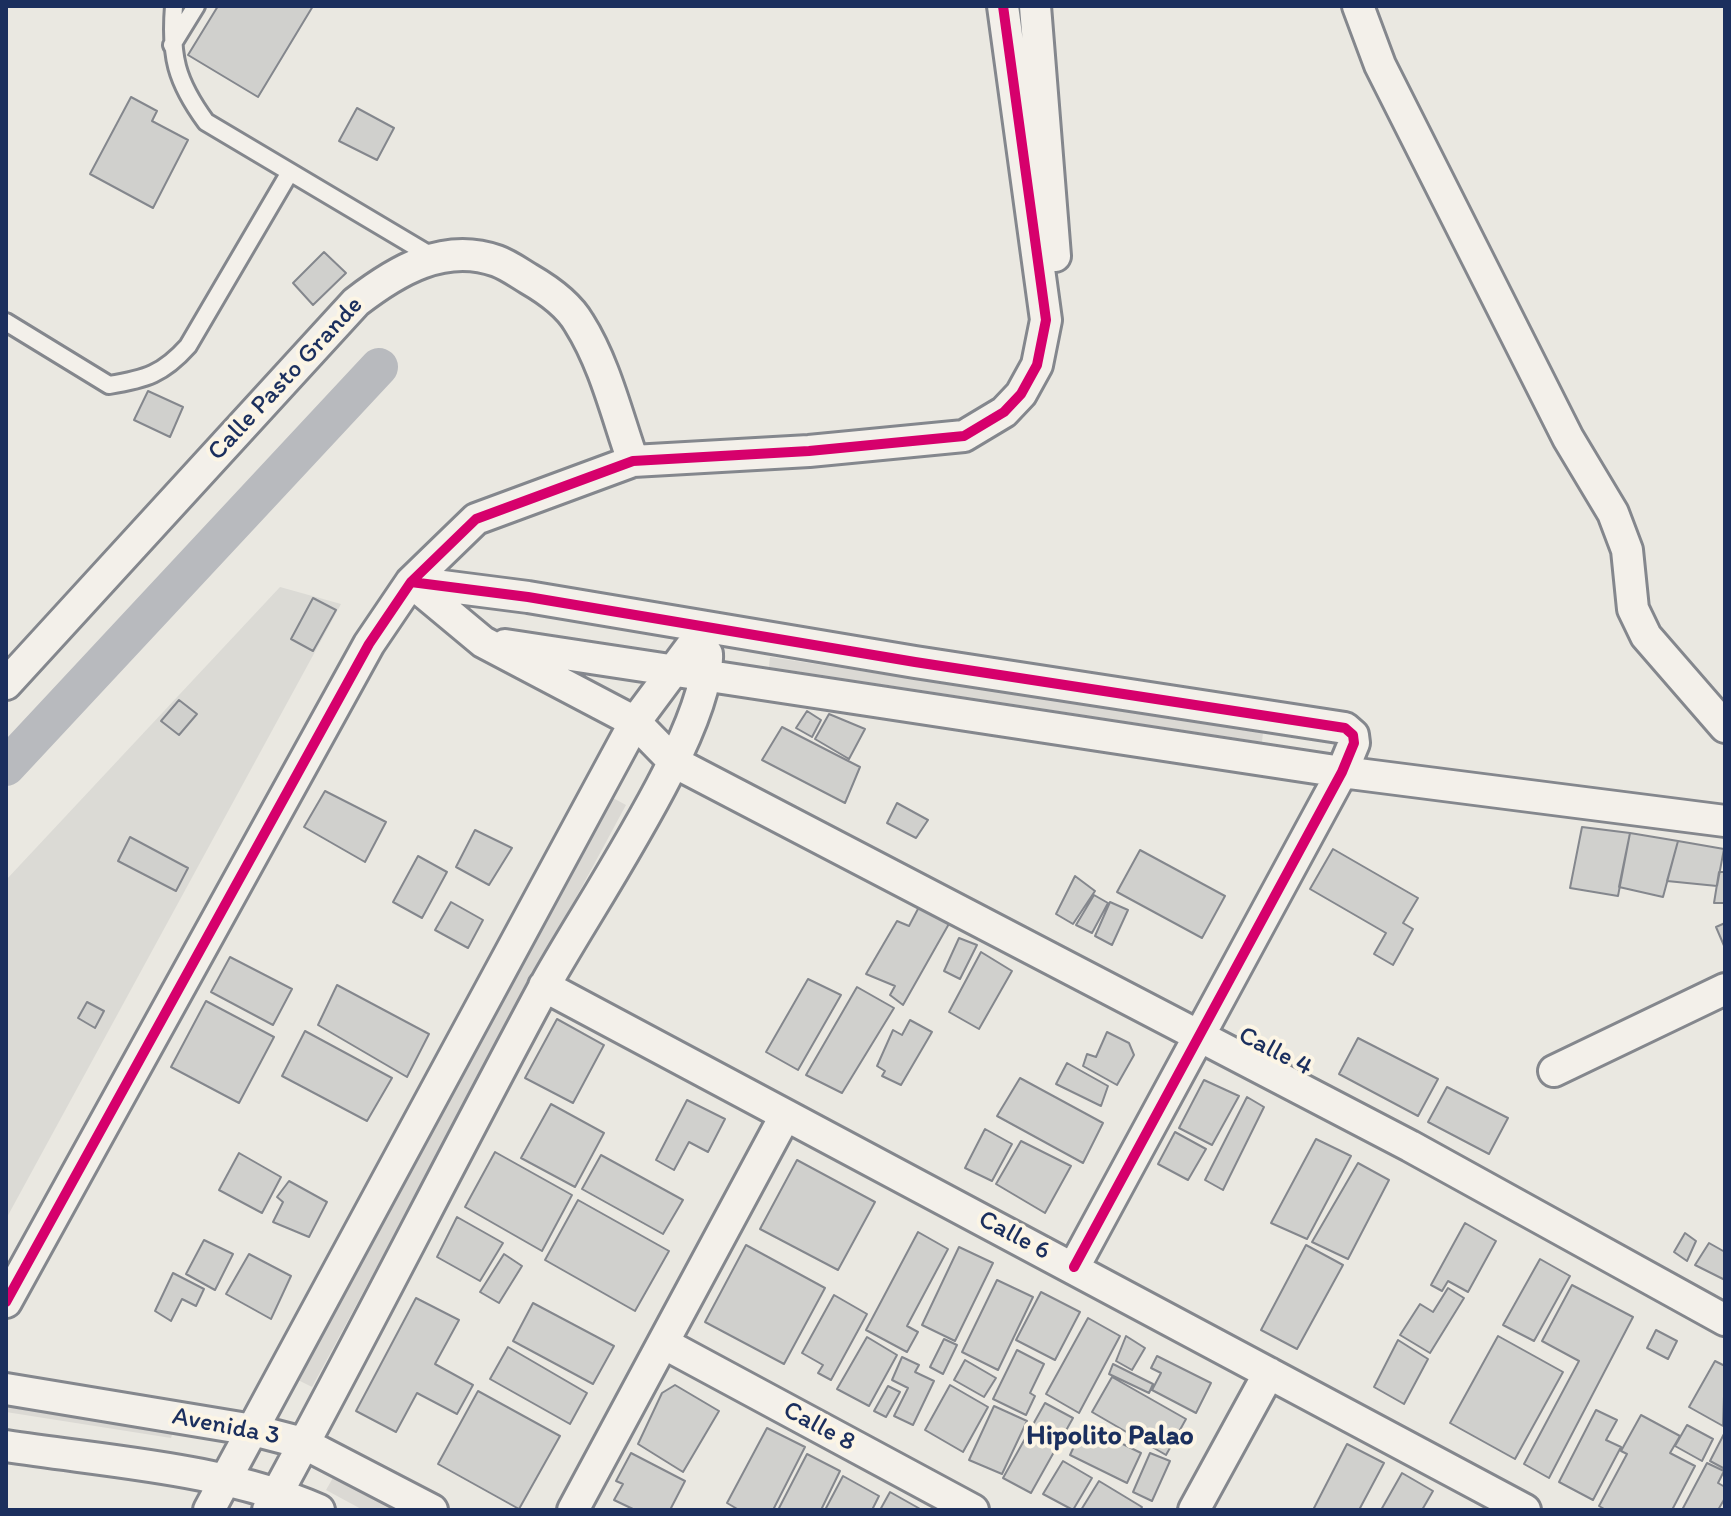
<!DOCTYPE html>
<html>
<head>
<meta charset="utf-8">
<style>
  body { margin:0 }
  #map { position:relative; width:1731px; height:1516px; overflow:hidden; background:#eae8e1; font-family:Itim,sans-serif }
  canvas { display:block }
  .frame { position:absolute; inset:0; border:8px solid #1b2f5e; pointer-events:none }
</style>
</head>
<body>
<div id="map">
<canvas width="1731" height="1516"></canvas>
<div class="frame"></div>
</div>
<script>
const context = document.querySelector('canvas').getContext('2d');
context.lineJoin = 'round';
function paint(path, color) { context.fillStyle = color; context.fill(path, 'evenodd'); }
function trace(path, color, width, dash) { context.strokeStyle = color; context.lineWidth = width; context.lineCap = dash ? 'butt' : 'round'; context.setLineDash(dash || []); context.stroke(path); }
function write(font, color, halo, rows, align = 'center') {
  context.font = font + ' Itim,sans-serif'; context.lineWidth = 8; context.setLineDash([]); context.textBaseline = 'middle'; context.strokeStyle = halo; context.fillStyle = color; for (const [text, x, y, turn = 0] of rows) {
    context.save(); context.translate(x, y); context.rotate((+turn || 0) * Math.PI / 180); context.textAlign = isNaN(turn) ? turn : align; if (halo) context.strokeText(text, 0, 0); context.fillText(text, 0, 0); context.restore();
  }
}
const built = new Path2D(`
  M 280,587 L 341,604 L 6,1219 L 6,880 Z`);
const green = new Path2D(`
  M 770,657 L 1263,733 L 1262,742 L 769,667 Z
  M 613,798 L 626,805 L 312,1387 L 298,1380 Z
  M 6,1399 L 175,1425 L 171,1438 L 6,1412 Z
  M 334,1476 L 396,1510 L 363,1510 L 326,1490 Z`);
const canal = new Path2D(`
  M 6,767 L 379,367`);
const building = new Path2D(`
  M 218,6 L 313,6 L 258,97 L 188,55 Z
  M 131,97 L 157,111 L 152,121 L 188,140 L 153,208 L 90,174 Z
  M 357,108 L 394,128 L 377,160 L 339,141 Z
  M 324,252 L 346,273 L 313,305 L 293,283 Z
  M 148,391 L 183,407 L 170,437 L 134,420 Z
  M 313,598 L 336,610 L 313,651 L 291,639 Z
  M 179,700 L 197,714 L 179,735 L 161,721 Z
  M 807,711 L 821,720 L 812,737 L 796,728 Z
  M 829,714 L 865,729 L 849,759 L 815,739 Z
  M 782,727 L 860,767 L 845,803 L 762,760 Z
  M 325,791 L 386,822 L 365,862 L 304,827 Z
  M 897,803 L 928,820 L 916,838 L 887,823 Z
  M 1582,827 L 1630,833 L 1618,896 L 1570,888 Z
  M 475,830 L 512,848 L 489,885 L 456,867 Z
  M 1630,833 L 1678,841 L 1663,897 L 1619,887 Z
  M 130,837 L 188,868 L 176,891 L 118,861 Z
  M 1678,841 L 1724,849 L 1717,886 L 1667,881 Z
  M 1333,849 L 1418,898 L 1403,923 L 1413,929 L 1393,965 L 1374,954 L 1386,933 L 1310,889 Z
  M 1140,850 L 1225,896 L 1202,938 L 1117,892 Z
  M 418,856 L 447,872 L 422,918 L 393,902 Z
  M 1719,872 L 1725,872 L 1725,903 L 1714,903 Z
  M 1075,876 L 1095,891 L 1073,924 L 1056,914 Z
  M 1094,895 L 1108,903 L 1092,933 L 1076,925 Z
  M 451,902 L 483,920 L 468,948 L 435,930 Z
  M 1110,902 L 1128,910 L 1112,945 L 1095,936 Z
  M 919,907 L 950,922 L 903,1005 L 890,995 L 895,986 L 866,974 L 897,921 L 909,926 Z
  M 1725,923 L 1725,948 L 1716,927 Z
  M 959,938 L 977,945 L 960,979 L 944,971 Z
  M 981,952 L 1012,971 L 979,1029 L 949,1012 Z
  M 230,957 L 292,989 L 273,1025 L 211,992 Z
  M 808,979 L 841,995 L 798,1070 L 766,1052 Z
  M 337,985 L 429,1034 L 407,1077 L 318,1025 Z
  M 857,987 L 894,1008 L 842,1093 L 806,1075 Z
  M 206,1001 L 274,1037 L 239,1103 L 171,1067 Z
  M 87,1002 L 104,1011 L 95,1028 L 78,1018 Z
  M 557,1019 L 604,1045 L 573,1103 L 525,1078 Z
  M 910,1020 L 932,1032 L 901,1085 L 882,1076 L 885,1071 L 877,1066 L 893,1030 L 902,1035 Z
  M 305,1031 L 392,1078 L 367,1121 L 282,1076 Z
  M 1107,1032 L 1129,1043 L 1134,1055 L 1117,1085 L 1083,1066 L 1087,1054 L 1096,1057 Z
  M 1358,1038 L 1438,1079 L 1418,1116 L 1339,1074 Z
  M 1067,1063 L 1108,1086 L 1101,1106 L 1056,1084 Z
  M 1020,1078 L 1103,1123 L 1083,1163 L 997,1116 Z
  M 1204,1080 L 1239,1096 L 1212,1145 L 1179,1128 Z
  M 1447,1087 L 1508,1118 L 1489,1154 L 1428,1122 Z
  M 1247,1097 L 1264,1107 L 1223,1190 L 1205,1180 Z
  M 687,1100 L 725,1119 L 708,1152 L 689,1142 L 674,1170 L 656,1160 Z
  M 551,1104 L 604,1133 L 575,1187 L 521,1158 Z
  M 985,1129 L 1012,1144 L 992,1181 L 965,1168 Z
  M 1175,1132 L 1206,1149 L 1188,1180 L 1158,1164 Z
  M 1316,1139 L 1351,1156 L 1307,1239 L 1271,1223 Z
  M 1021,1141 L 1071,1166 L 1045,1213 L 996,1184 Z
  M 495,1152 L 572,1195 L 542,1251 L 465,1207 Z
  M 239,1153 L 281,1177 L 262,1213 L 219,1190 Z
  M 601,1155 L 683,1200 L 663,1234 L 582,1189 Z
  M 797,1160 L 875,1202 L 838,1270 L 760,1229 Z
  M 1358,1163 L 1389,1180 L 1348,1259 L 1312,1242 Z
  M 289,1181 L 327,1202 L 309,1237 L 273,1222 L 283,1202 L 277,1197 Z
  M 578,1200 L 669,1251 L 635,1311 L 545,1260 Z
  M 457,1217 L 503,1243 L 480,1281 L 437,1257 Z
  M 1465,1223 L 1496,1241 L 1468,1292 L 1448,1281 L 1442,1291 L 1431,1285 Z
  M 918,1232 L 948,1249 L 907,1326 L 918,1332 L 907,1352 L 866,1330 Z
  M 1685,1233 L 1696,1241 L 1687,1261 L 1674,1252 Z
  M 204,1240 L 233,1254 L 215,1290 L 186,1274 Z
  M 1709,1243 L 1725,1252 L 1725,1280 L 1695,1265 Z
  M 746,1245 L 825,1288 L 784,1364 L 705,1322 Z
  M 1306,1245 L 1343,1265 L 1297,1349 L 1261,1330 Z
  M 959,1247 L 993,1263 L 955,1341 L 922,1325 Z
  M 249,1254 L 291,1276 L 271,1319 L 226,1294 Z
  M 504,1254 L 522,1266 L 499,1303 L 480,1292 Z
  M 1540,1259 L 1570,1276 L 1534,1341 L 1503,1325 Z
  M 173,1273 L 204,1289 L 196,1306 L 182,1299 L 171,1321 L 155,1311 Z
  M 997,1280 L 1033,1297 L 998,1370 L 962,1352 Z
  M 1572,1285 L 1633,1317 L 1549,1478 L 1524,1464 L 1579,1361 L 1542,1341 Z
  M 1448,1288 L 1464,1298 L 1430,1353 L 1400,1335 L 1420,1304 L 1433,1312 Z
  M 1041,1292 L 1080,1312 L 1055,1360 L 1016,1340 Z
  M 834,1295 L 867,1314 L 831,1380 L 818,1373 L 823,1365 L 802,1353 Z
  M 416,1298 L 459,1320 L 435,1364 L 473,1385 L 457,1414 L 417,1393 L 396,1432 L 356,1411 Z
  M 533,1303 L 614,1346 L 593,1384 L 513,1341 Z
  M 1088,1318 L 1120,1336 L 1079,1413 L 1046,1394 Z
  M 1656,1330 L 1677,1341 L 1668,1359 L 1647,1348 Z
  M 1126,1336 L 1145,1348 L 1132,1370 L 1116,1361 Z
  M 1498,1336 L 1563,1372 L 1515,1459 L 1450,1423 Z
  M 867,1337 L 897,1355 L 869,1406 L 837,1389 Z
  M 944,1339 L 957,1345 L 943,1374 L 930,1367 Z
  M 1398,1340 L 1428,1359 L 1404,1404 L 1374,1387 Z
  M 508,1347 L 587,1393 L 570,1424 L 490,1379 Z
  M 1017,1350 L 1044,1364 L 1030,1393 L 1035,1396 L 1026,1415 L 993,1399 Z
  M 1157,1356 L 1211,1383 L 1196,1413 L 1152,1390 L 1161,1373 L 1151,1368 Z
  M 902,1357 L 919,1365 L 915,1372 L 934,1381 L 913,1425 L 894,1416 L 908,1388 L 892,1380 Z
  M 965,1360 L 996,1378 L 984,1397 L 954,1380 Z
  M 1715,1361 L 1725,1366 L 1723,1426 L 1689,1407 Z
  M 1113,1364 L 1153,1384 L 1149,1393 L 1109,1374 Z
  M 1112,1377 L 1186,1419 L 1166,1455 L 1092,1412 Z
  M 675,1385 L 719,1411 L 683,1472 L 638,1444 L 662,1393 Z
  M 950,1385 L 988,1407 L 963,1452 L 925,1430 Z
  M 888,1386 L 900,1392 L 886,1417 L 874,1411 Z
  M 478,1391 L 560,1436 L 519,1509 L 438,1464 Z
  M 1045,1403 L 1073,1418 L 1031,1493 L 1003,1478 Z
  M 994,1406 L 1027,1421 L 1002,1474 L 969,1460 Z
  M 1596,1410 L 1617,1420 L 1606,1440 L 1621,1447 L 1593,1500 L 1559,1482 Z
  M 1641,1415 L 1680,1436 L 1670,1453 L 1695,1466 L 1672,1510 L 1606,1510 L 1599,1506 L 1627,1454 L 1621,1451 Z
  M 1084,1425 L 1141,1453 L 1127,1483 L 1070,1455 Z
  M 1687,1425 L 1713,1439 L 1702,1461 L 1675,1446 Z
  M 767,1428 L 805,1447 L 773,1510 L 739,1510 L 727,1503 Z
  M 1725,1432 L 1725,1469 L 1710,1461 Z
  M 1347,1444 L 1384,1463 L 1359,1510 L 1313,1510 Z
  M 631,1453 L 685,1481 L 670,1510 L 635,1510 L 614,1500 L 623,1484 L 616,1481 Z
  M 1150,1453 L 1170,1461 L 1152,1501 L 1133,1492 Z
  M 807,1454 L 840,1471 L 821,1510 L 778,1510 Z
  M 1063,1461 L 1092,1478 L 1073,1510 L 1043,1494 Z
  M 1707,1463 L 1724,1471 L 1718,1483 L 1725,1487 L 1725,1498 L 1718,1510 L 1682,1510 Z
  M 1402,1473 L 1433,1491 L 1422,1510 L 1381,1510 Z
  M 843,1476 L 879,1496 L 872,1510 L 825,1510 Z
  M 1099,1481 L 1142,1507 L 1140,1510 L 1081,1510 Z
  M 890,1492 L 922,1510 L 880,1510 Z`);
const service = new Path2D(`
  M 174,6 C 170,56 176,81 206,122 L 433,257
  M 172,45 L 196,6
  M 6,322 L 109,385 C 146,379 163,374 188,346 L 290,172`);
const minor = new Path2D(`
  M 1035,6 L 1055,256
  M 1358,6 L 1380,65 L 1568,438 L 1613,513 L 1627,550 L 1633,609 L 1646,636 L 1725,727
  M 411,582 L 528,597 L 915,662 L 1345,728 L 1353,735 L 1354,743 L 1342,772 L 1074,1267
  M 411,582 L 483,642 L 635,722 L 674,762 L 1410,1146 L 1725,1320
  M 505,645 L 1342,772 L 1725,821
  M 6,684 L 356,302 C 396,271 444,242 497,261 C 508,265 519,273 529,279 C 548,290 568,304 579,323 C 605,364 617,416 633,461
  M 544,986 L 1525,1510
  M 1554,1071 L 1725,989
  M 6,1302 L 369,644 L 411,582 L 476,519 L 633,461 L 809,451 L 964,436 L 1004,412 L 1021,394 L 1037,365 L 1046,320 L 1003,6
  M 665,1344 L 973,1510
  M 6,1389 L 253,1430 L 303,1443 L 432,1510
  M 6,1446 C 110,1462 222,1468 319,1510
  M 209,1510 L 635,722 L 705,628
  M 268,1510 C 362,1338 450,1162 543,989 C 583,914 711,731 707,654
  M 573,1510 L 785,1116
  M 1194,1510 L 1269,1373`);
const cycleway = new Path2D(`
  M 411,582 L 528,597 L 915,662 L 1345,728 L 1353,735 L 1354,743 L 1342,772 L 1074,1267
  M 6,1302 L 369,644 L 411,582 L 476,519 L 633,461 L 809,451 L 964,436 L 1004,412 L 1021,394 L 1037,365 L 1046,320 L 1003,6`);
const streetNames = [
  ["Calle Pasto Grande",286,379,-47],
  ["Calle 4",1275,1052,27],
  ["Calle 6",1014,1236,28],
  ["Avenida 3",226,1427,11],
  ["Calle 8",819,1427,28]
];
const neighbourhoodNames = [
  ["Hipolito Palao",1110,1437]
];
paint(built, '#dbdad5');
paint(green, '#dbd9d4');
trace(canal, '#b8babe', 38);
paint(building, '#d0d0cd');
trace(building, '#84878d', 2);
trace(service, '#84878d', 22);
trace(minor, '#84878d', 36);
trace(service, '#f3f0ea', 16);
trace(minor, '#f3f0ea', 30);
trace(cycleway, '#d6006c', 10);
write('26px', '#1b2f5e', '#fcf5e5', streetNames);
write('bold 28px', '#1b2f5e', '#fcf5e5', neighbourhoodNames);
</script>
</body>
</html>
